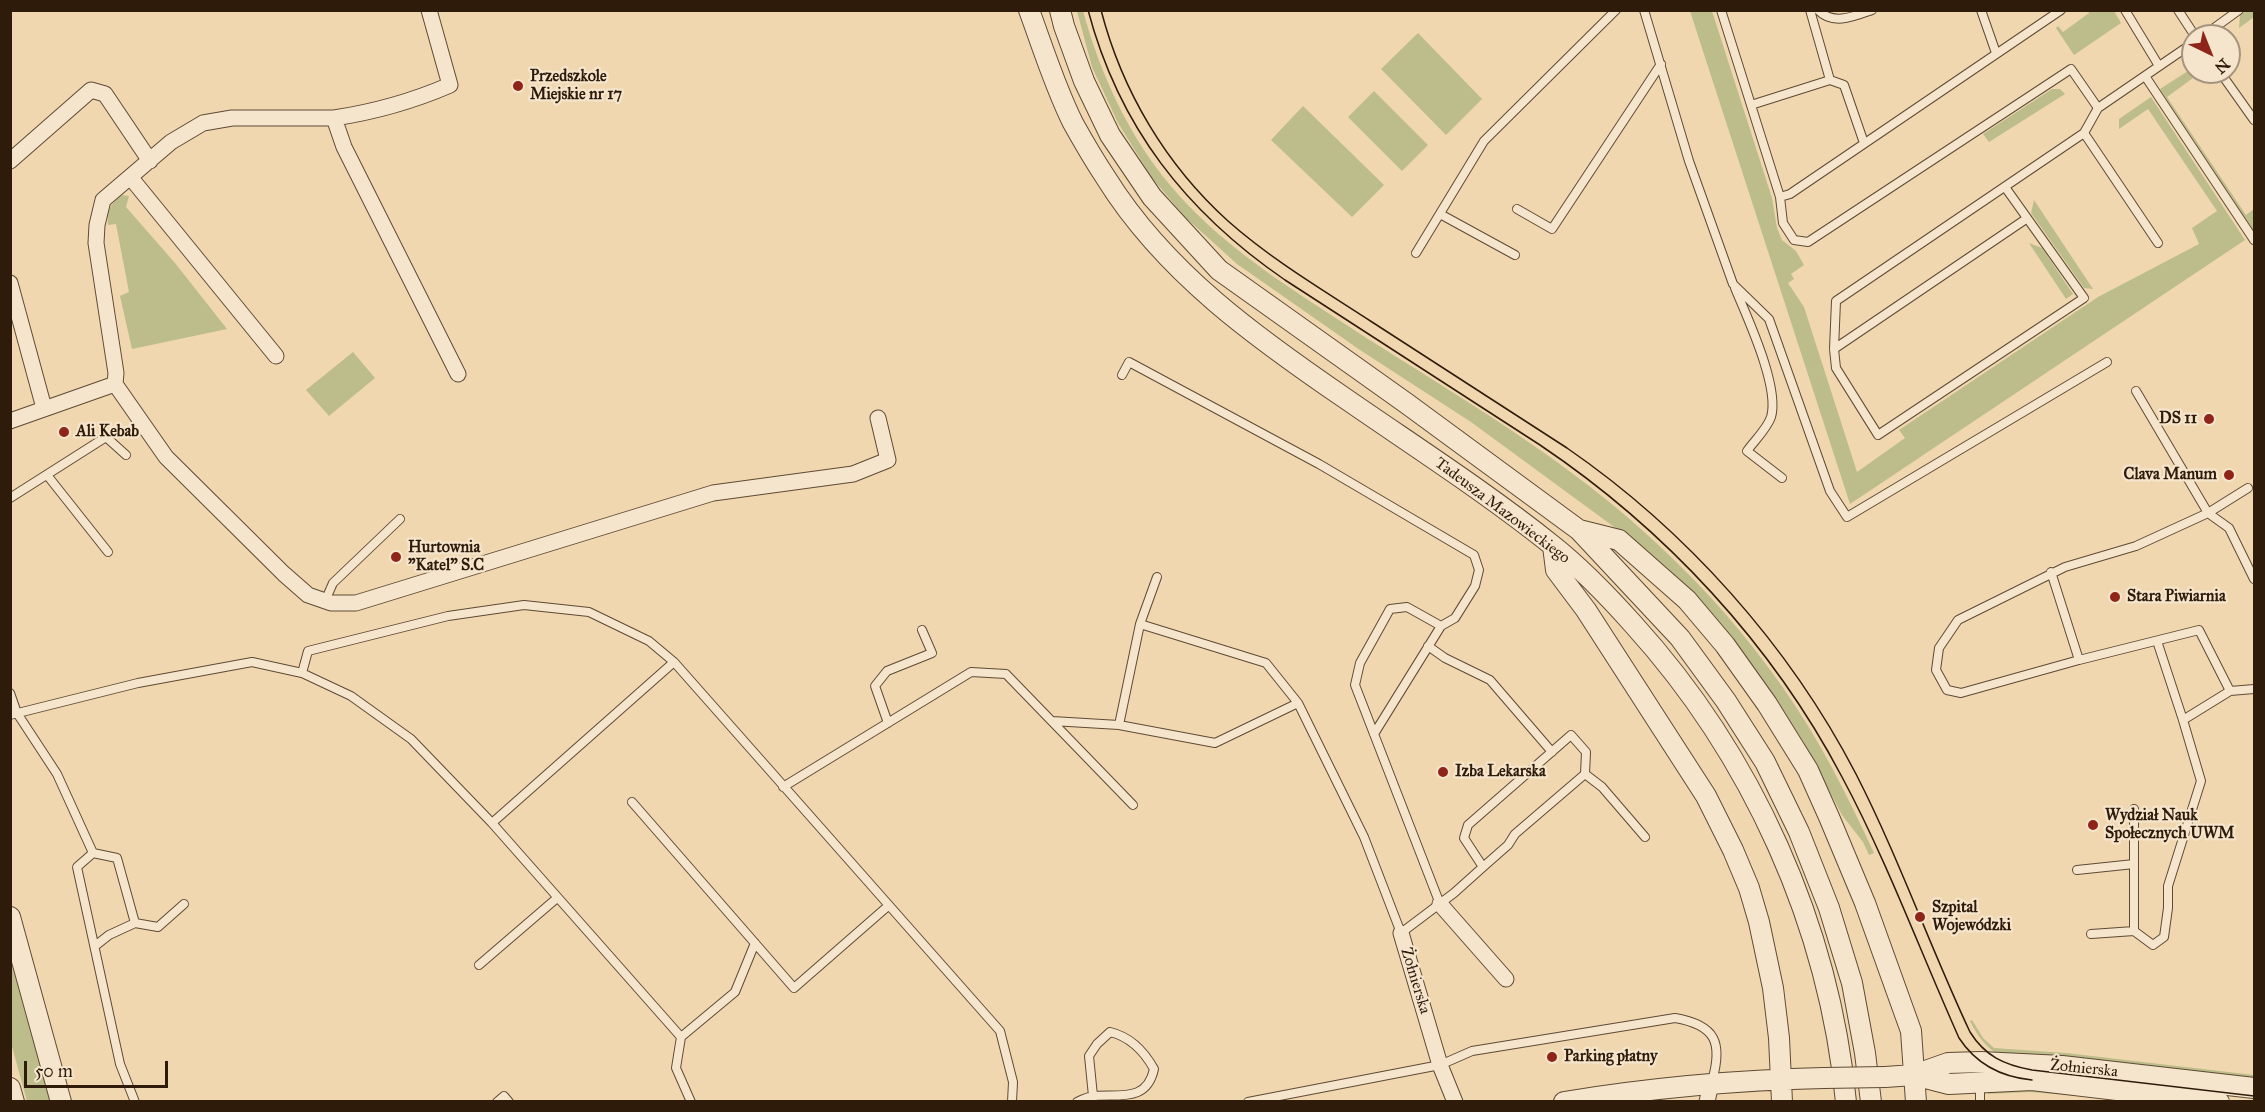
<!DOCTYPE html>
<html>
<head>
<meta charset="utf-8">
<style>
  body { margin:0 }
  #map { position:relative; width:2265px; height:1112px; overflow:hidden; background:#f0d7b0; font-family:"IM FELL Great Primer",serif }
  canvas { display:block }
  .frame { position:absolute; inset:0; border:12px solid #2f1b0a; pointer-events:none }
  .north { position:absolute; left:2181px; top:24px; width:60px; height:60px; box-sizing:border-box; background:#f5e5cc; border:2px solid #a6947e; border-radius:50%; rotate:137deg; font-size:16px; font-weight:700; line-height:24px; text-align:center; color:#2f1b0a }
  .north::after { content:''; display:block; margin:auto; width:21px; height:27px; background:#8f2418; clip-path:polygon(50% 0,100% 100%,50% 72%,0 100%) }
  .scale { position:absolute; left:24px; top:1061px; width:144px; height:27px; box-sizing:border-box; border:3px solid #2f1b0a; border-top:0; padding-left:8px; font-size:18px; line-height:21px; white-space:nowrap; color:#2f1b0a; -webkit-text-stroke:4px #f5e5cc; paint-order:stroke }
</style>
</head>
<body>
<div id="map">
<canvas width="2265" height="1112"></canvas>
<div class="frame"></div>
<div class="north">N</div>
<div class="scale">50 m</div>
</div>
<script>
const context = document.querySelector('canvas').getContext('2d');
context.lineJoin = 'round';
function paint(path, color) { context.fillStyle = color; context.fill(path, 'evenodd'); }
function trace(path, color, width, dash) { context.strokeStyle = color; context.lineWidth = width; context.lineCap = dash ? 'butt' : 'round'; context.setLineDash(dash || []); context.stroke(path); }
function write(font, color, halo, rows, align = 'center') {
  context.font = font + ' "IM FELL Great Primer",serif'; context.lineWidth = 4.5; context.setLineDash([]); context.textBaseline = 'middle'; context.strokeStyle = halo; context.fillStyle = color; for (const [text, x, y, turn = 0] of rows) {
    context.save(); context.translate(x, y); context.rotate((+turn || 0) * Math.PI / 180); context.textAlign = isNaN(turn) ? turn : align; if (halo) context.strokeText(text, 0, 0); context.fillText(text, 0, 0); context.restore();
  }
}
const green = new Path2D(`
  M 2247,10 L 2254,11 L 2254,17 L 2239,28 L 2240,15 Z
  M 1077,11 L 1083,11 C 1100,73 1128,135 1170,185 C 1215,239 1273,277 1331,315 C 1424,376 1522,431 1608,501 C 1704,579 1788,677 1843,789 C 1854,810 1864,832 1874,853 L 1869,855 L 1863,842 L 1842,815 L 1803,741 L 1774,695 L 1723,626 L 1680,580 L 1651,554 L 1471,422 L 1360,350 L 1237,264 L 1185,217 L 1152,178 L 1118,123 L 1092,67 Z
  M 1690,11 L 1712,11 L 1772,198 L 1777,228 L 1782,240 L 1796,251 L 1804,265 L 1791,274 L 1794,279 L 1788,283 L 1804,307 L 1857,472 L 1905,438 L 1899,430 L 2098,297 L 2199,244 L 2192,228 L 2217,211 L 2148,109 L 2119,129 L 2119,119 L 2151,97 L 2245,240 L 1850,504 Z
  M 2088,11 L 2114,11 L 2121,23 L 2074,55 L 2056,28 L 2058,26 L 2063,32 L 2089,13 Z
  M 1418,33 L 1482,99 L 1446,135 L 1381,69 Z
  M 2188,71 L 2193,78 L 2167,97 L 2246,215 L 2254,209 L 2254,231 L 2160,89 Z
  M 2052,89 L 2060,89 L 2065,94 L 1989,142 L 1983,134 Z
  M 1374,91 L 1428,145 L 1402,171 L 1348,117 Z
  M 1303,106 L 1384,185 L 1352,217 L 1271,140 Z
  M 122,195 L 129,196 L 126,207 L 175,263 L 227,329 L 132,349 L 120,296 L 129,292 L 116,224 L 108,225 C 107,210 110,204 122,195 Z
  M 2034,200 L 2093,289 L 2084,288 L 2031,213 Z
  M 2029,243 L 2042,248 L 2073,294 L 2066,299 Z
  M 353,352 L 375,378 L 329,416 L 306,390 Z
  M 11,959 L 50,1101 L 27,1101 L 11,1043 Z
  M 1972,1020 L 1983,1038 L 1994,1048 L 2066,1053 L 2254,1075 L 2254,1082 L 2000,1056 C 1986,1047 1978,1037 1970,1021 Z
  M 2032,1087 L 2069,1091 L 2077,1096 L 2030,1092 L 1988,1094 L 1991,1090 Z`);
const service = new Path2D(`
  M 1644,10 L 1689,161 L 1733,284 L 1769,319 L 1830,491 L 1847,517 L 2107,362
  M 1721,10 L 1780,197 L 1783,223 L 1794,240 L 1808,242 L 2071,69 L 2098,108
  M 1810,10 L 1830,80 L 1844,85 L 1864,143
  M 1818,10 C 1833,26 1855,16 1872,10
  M 1981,10 L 1996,53
  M 2125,10 L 2159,66
  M 2178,10 L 2195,36
  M 2203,36 L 2239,10
  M 2220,72 L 2254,120
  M 2145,76 L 2254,240
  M 1751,105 L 1830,80
  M 2084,133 L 2158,243
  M 2005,187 L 2084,298 L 1878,435 L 1836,368 L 1834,349 L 1836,301 L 2084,133 L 2098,108 L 2193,43
  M 1780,197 L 1790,194 L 2061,10
  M 1517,209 L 1552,229 L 1661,64
  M 1440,214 L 1515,255
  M 1416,253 L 1484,141 L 1616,10
  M 1735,288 C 1747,317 1780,387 1771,417 C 1767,429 1754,441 1747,451 L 1782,478
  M 1834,349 L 2026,219
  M 1122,375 L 1129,362 L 1319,464 L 1474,555 L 1479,570 L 1475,586 L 1455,618 L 1441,626 L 1374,734
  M 2136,391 L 2208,513 L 2229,528 L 2254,579
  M 47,475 L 108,552
  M 10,498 L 106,437 L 126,455
  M 2051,572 L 2079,660 L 2199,630 L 2230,691 L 2254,689
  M 1157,577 L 1140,624 L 1119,725 L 1215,743 L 1298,703
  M 325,601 L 333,583 L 400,519
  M 1140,624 L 1266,663 L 1298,703 L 1364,837 L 1401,933 L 1454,893 L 1483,867 L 1464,838 L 1468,825 L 1571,735 L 1586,752 L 1585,774 L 1515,834 L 1508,845 L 1483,867
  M 2157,641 L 2183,720
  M 1428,646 L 1445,658 L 1490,680 L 1552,752
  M 2079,660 L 1961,693 L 1947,690 L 1936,670 L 1939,648 L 1958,620 L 2065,567 L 2136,546 L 2208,513 L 2248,488
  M 302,673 L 308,651 L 448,616 L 524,605 L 589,612 L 649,641 L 674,662 L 1000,1031 L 1013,1082 L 1012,1102
  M 10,693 L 17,713 L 57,774 L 93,853 L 77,867 L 120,1064 L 135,1102
  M 10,715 L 138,683 L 252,662 L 302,673 L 351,696 L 411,739 L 492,823 L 681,1037 L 676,1068 L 691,1102
  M 1052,721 L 1119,725
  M 888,723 L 875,686 L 887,671 L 932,653 L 922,630
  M 1585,774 L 1602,787 L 1645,837
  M 783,787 L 971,672 L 1006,674 L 1133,805
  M 632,802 L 794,988 L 888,906
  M 2134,809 L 2134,931
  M 492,823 L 674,662
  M 93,853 L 117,858 L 135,923
  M 2077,870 L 2134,864
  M 1440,904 L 1355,685 L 1360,663 L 1390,609 L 1407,607 L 1441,626
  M 2091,934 L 2134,931 L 2153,945 L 2164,937 L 2168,908 L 2168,886 L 2201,781 L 2183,720 L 2230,691
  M 95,946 L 109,935 L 135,923 L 158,927 L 184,904
  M 479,965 L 557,898
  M 681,1037 L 735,992 L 755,943
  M 497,1102 L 504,1096 L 509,1102
  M 1077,1102 C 1083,1099 1089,1096 1095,1096 C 1120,1094 1147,1102 1154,1069 C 1144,1051 1131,1037 1110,1032 L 1097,1044 L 1089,1056 L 1093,1096
  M 1248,1102 L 1440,1065 L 1472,1051 L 1675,1018 C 1716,1025 1723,1043 1712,1081
  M 1980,1102 L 1980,1084`);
const minor = new Path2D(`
  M 334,118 C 374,112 413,101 450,85 L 429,10
  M 10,161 L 91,90 L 105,94 L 150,161
  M 131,178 L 276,356
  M 10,283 L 44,408
  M 458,374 L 344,147 L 334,118 L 232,118 L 203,123 L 171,142 L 103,200 L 97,225 L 96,243 L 116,373 L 115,384 L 166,457 L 284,574 L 308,595 L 331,603 L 356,603 L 713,493 L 853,474 L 888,460 L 878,418
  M 10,421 L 115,384
  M 1440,904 L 1506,979
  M 1401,933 L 1440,1065 L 1455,1102
  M 1707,1102 L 1711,1083`);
const tertiary = new Path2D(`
  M 1029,10 C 1043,48 1055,87 1073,123 C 1083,141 1094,160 1106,178 C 1165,273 1258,339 1349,401 C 1417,448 1487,493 1552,545 C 1581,568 1608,596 1633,624 C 1752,755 1829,925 1846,1102
  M 1060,10 L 1064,26 L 1084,81 L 1110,135 L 1152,197 L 1219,270 L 1406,403 L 1579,530 L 1680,638 L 1726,701 L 1765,762 L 1799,832 L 1829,908 L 1852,983 L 1865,1053 L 1871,1102
  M 1579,530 L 1619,540 L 1687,600 L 1725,645 L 1767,704 L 1808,770 L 1829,817 L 1865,903 L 1911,1031 L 1916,1102
  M 1553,546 L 1556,570 L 1586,610 L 1706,796 L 1733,850 L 1749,888 L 1759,922 L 1773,988 L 1779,1038 L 1782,1102
  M 10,917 L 61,1102
  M 1914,1075 L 1949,1084 L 2032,1080 L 2219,1102
  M 1885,1077 L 1914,1075 L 1948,1063 L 1981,1062 L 2062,1066 L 2254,1088
  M 10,1088 L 14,1102
  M 1564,1102 C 1650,1088 1737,1080 1824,1078`);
const tram = new Path2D(`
  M 1088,10 C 1119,127 1186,212 1285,280 L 1540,445 C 1665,529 1772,644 1842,777 C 1887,861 1920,951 1959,1038 C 1976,1064 2001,1077 2032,1080
  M 1101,10 C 1122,91 1166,165 1228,221 C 1272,260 1323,290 1372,322 C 1437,364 1502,406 1567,448 C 1686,530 1789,645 1856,774 C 1899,858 1930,947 1970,1032 C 1985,1056 2004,1065 2032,1070 L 2254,1096`);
const tertiaryBridge = new Path2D(`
  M 1824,1078 L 1885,1077`);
const markers = [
  [518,86,6,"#8f2418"],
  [2209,419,6,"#8f2418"],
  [64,432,6,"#8f2418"],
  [2229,475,6,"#8f2418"],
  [396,557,6,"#8f2418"],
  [2115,597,6,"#8f2418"],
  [1443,772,6,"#8f2418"],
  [2093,825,6,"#8f2418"],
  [1920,917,6,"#8f2418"],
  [1552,1057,6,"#8f2418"]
];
const poiNames = [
  ["Przedszkole",530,77],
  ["Miejskie nr 17",530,95],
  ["DS 11",2197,419,"right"],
  ["Ali Kebab",76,432],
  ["Clava Manum",2217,475,"right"],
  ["Hurtownia",408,548],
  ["\"Katel\" S.C",408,566],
  ["Stara Piwiarnia",2127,597],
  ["Izba Lekarska",1455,772],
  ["Wydział Nauk",2105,816],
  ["Społecznych UWM",2105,834],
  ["Szpital",1932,908],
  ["Wojewódzki",1932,926],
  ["Parking płatny",1564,1057]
];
const streetNames = [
  ["Tadeusza Mazowieckiego",1502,511,37],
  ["Żołnierska",1415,981,73],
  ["Żołnierska",2084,1069,6]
];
paint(green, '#bcbd8a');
trace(service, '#5f4a34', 10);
trace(minor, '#5f4a34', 17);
trace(tertiary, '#5f4a34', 22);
trace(service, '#f5e5cc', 8);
trace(minor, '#f5e5cc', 15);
trace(tertiary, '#f5e5cc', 20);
trace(tram, '#2f1b0a', 1.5);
trace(tertiaryBridge, '#5f4a34', 22, []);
trace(tertiaryBridge, '#f5e5cc', 20);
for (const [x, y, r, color] of markers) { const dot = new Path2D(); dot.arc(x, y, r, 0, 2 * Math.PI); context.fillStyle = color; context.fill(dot); trace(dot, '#f5e5cc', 2); }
write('bold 16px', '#2f1b0a', '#f5e5cc', poiNames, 'left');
write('16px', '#2f1b0a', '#f5e5cc', streetNames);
</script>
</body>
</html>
